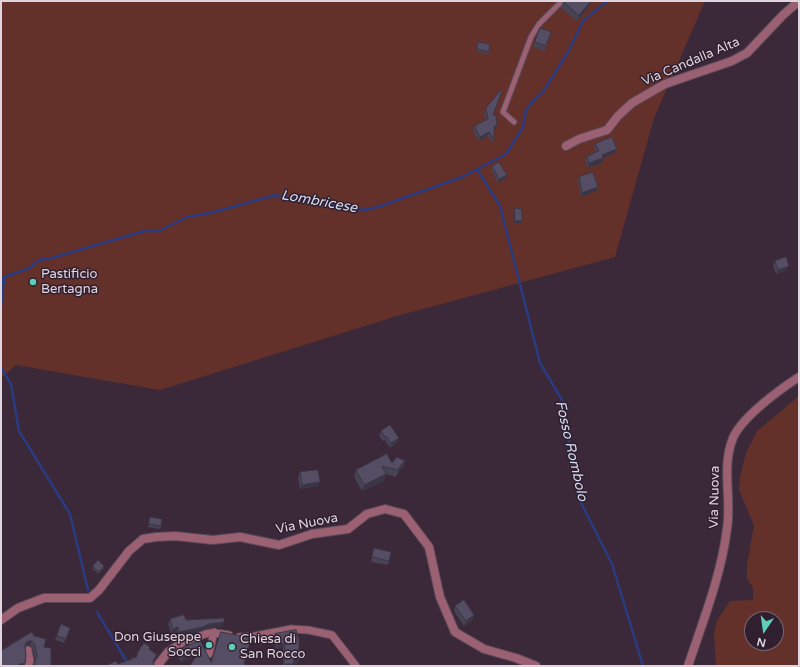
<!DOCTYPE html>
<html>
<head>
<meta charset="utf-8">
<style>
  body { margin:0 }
  #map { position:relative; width:800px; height:667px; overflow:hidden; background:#3b2939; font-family:"Varela Round",sans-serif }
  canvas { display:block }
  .frame { position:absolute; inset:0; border:2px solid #e0d4de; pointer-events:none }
  .north { position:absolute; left:744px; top:611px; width:40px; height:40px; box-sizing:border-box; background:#301f2f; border:1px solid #766775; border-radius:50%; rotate:193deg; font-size:11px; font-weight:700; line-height:16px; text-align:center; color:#e0d4de }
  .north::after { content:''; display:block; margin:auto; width:14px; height:18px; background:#5dceb9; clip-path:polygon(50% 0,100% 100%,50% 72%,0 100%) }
</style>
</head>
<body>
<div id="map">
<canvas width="800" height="667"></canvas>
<div class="frame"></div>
<div class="north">N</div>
</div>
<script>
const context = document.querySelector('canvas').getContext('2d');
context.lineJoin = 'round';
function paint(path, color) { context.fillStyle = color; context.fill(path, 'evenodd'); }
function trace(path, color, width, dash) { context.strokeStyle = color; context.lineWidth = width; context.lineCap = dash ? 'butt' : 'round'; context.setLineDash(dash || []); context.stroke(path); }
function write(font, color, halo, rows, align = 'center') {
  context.font = font + ' "Varela Round",sans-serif'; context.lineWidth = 3; context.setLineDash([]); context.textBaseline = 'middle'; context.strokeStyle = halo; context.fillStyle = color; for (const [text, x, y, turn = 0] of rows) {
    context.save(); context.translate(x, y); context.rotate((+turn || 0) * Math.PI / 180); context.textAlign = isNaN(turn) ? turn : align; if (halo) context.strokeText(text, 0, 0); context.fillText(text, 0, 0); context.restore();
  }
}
const green = new Path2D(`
  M 1,1 L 705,1 L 654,118 L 615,257 L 397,316 L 160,390 L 16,365 L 1,378 Z
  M 799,396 L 799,666 L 716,666 L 714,633 L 717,621 L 730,601 L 753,600 L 753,588 L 747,578 L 747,565 L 754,525 L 739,490 L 740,477 L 746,453 L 757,431 ZM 752,619 L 776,619 L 776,643 L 752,643 Z`);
const stream = new Path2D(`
  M 477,169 L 500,206 L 540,363 L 562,400 L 578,497 L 612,564 L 643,666
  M 1,283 L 4,277 L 30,268 L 39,260 L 52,258 L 144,231 L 159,231 L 187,217 L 214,212 L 275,195 L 293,199 L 365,210 L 381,206 L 462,177 L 506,154 L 523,127 L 526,110 L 532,102 L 543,92 L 568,52 L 583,21 L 607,1
  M 1,305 L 4,279
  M 1,368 L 11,384 L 19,431 L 70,514 L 88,590
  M 97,612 L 127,662 L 128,666`);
const service = new Path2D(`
  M 514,122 L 503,112 L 531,37 L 539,24 L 562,1`);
const pedestrian = new Path2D(`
  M 239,637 L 255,636 L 291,629 L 308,630 L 332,635 L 356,666
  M 194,640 C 205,631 215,632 229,635
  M 209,654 L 214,632
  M 28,666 L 30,661 L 28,650`);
const minor = new Path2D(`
  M 566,146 L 579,139 L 607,130 L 618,116 L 632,103 L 665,84 L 732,61 L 747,53 L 783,15 L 799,1
  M 157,666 L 168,652 L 184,641 L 194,640`);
const tertiary = new Path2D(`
  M 1,620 L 18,608 L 44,598 L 90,598 L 99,590 L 129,551 L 143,539 L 156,537 L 175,536 L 213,540 L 240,537 L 279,545 L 312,534 L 348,529 L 367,514 L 385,509 L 404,514 L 429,547 L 440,597 L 455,632 L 484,649 L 516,658 L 536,666
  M 688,666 C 703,621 721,576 727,529 C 732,499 721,467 733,438 C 742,417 779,390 799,377`);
const wall = new Path2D(`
  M 563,1 L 591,1 L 589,7 L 577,21 L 561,8 Z
  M 540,28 L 551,32 L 544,51 L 533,47 Z
  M 478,42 L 489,52 L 488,54 L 477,52 Z
  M 486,108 L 493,115 L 497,124 L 496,129 L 494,130 L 494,139 L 493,143 L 487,136 L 479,141 L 473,131 L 474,126 L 486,120 L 484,113 Z
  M 595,144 L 617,149 L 615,153 L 603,158 L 602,163 L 588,168 L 585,160 L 587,156 L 596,152 L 594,148 Z
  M 492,166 L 507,175 L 505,179 L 498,183 L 491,170 Z
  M 579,177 L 598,187 L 596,191 L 581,197 L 578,181 Z
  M 515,208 L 521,223 L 514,223 L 514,210 Z
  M 775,261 L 787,270 L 776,274 L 773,266 Z
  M 381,431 L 398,442 L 390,448 L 385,440 L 383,441 L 379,436 Z
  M 405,461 L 403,468 L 399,471 L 396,477 L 386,474 L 384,481 L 362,491 L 354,477 L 356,470 L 392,463 Z
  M 300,472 L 318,486 L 300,489 L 298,477 Z
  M 150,517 L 161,526 L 160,529 L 148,527 Z
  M 374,548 L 389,561 L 388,565 L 371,562 Z
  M 93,566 L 104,566 L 104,568 L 98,574 L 92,568 Z
  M 455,606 L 474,615 L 472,620 L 464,626 L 454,611 Z
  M 170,619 L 186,620 L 223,626 L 208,628 L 201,631 L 178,636 L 177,632 L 171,633 L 168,624 Z
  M 61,624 L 70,628 L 64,643 L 55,640 Z
  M 275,634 L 299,660 L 297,664 L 293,664 L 293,666 L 283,666 L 283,647 L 276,649 L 274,638 Z
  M 34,636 L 44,647 L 51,666 L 33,666 L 35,660 L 33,649 L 30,645 L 27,645 L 25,647 L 25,663 L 24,666 L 1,666 Z
  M 200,640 L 211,662 L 244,664 L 190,666 L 197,655 L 181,662 L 177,654 L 180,649 Z`);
const shadedWall = new Path2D(`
  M 591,1 L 589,7 L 577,21 L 579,15 Z
  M 497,124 L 496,129 L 492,131 L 494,127 Z
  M 489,132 L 487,136 L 479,141 L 480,137 Z
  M 617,149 L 615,153 L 603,158 L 602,163 L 588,168 L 589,163 L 602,155 Z
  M 507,175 L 505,179 L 498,183 L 499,179 Z
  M 598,187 L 596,191 L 581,197 L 582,193 Z
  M 515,221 L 522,221 L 521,223 L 514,223 Z
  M 789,266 L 787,270 L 776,274 L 778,270 Z
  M 399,438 L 398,442 L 390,448 L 391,443 Z
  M 405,461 L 403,468 L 399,471 L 396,477 L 401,465 Z
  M 386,474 L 384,481 L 362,491 L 364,485 Z
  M 320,482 L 318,486 L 300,489 L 302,485 Z
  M 474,615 L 472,620 L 464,626 L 466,621 Z
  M 224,622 L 223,626 L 208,628 L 201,631 L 178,636 L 179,632 L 209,624 Z
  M 178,627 L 177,632 L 171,633 L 173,629 Z
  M 28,641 L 32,641 L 30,645 L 27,645 L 23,649 L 25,644 Z
  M 285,643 L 283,647 L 276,649 L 278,645 Z
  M 202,647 L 200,653 L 181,662 L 183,656 Z
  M 294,659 L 299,660 L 297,664 L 292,664 Z
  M 25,663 L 24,666 L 15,666 Z
  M 284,664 L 293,664 L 293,666 L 283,666 Z`);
const building = new Path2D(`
  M 563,1 L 591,1 L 579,15 Z
  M 540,28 L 551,32 L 546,46 L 535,42 Z
  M 478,42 L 490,44 L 489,52 L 477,49 Z
  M 501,90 L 502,91 L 493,115 L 496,115 L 497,124 L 494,127 L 494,139 L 489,132 L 480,137 L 474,126 L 488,119 L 486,108 Z
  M 612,137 L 617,149 L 602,155 L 603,158 L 589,163 L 587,156 L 599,151 L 595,144 Z
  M 499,162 L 507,175 L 499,179 L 492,166 Z
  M 593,172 L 598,187 L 582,193 L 579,177 Z
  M 515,208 L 522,209 L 522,221 L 515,221 Z
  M 786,257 L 789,266 L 778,270 L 775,261 Z
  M 390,425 L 399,438 L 391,443 L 386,436 L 385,437 L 381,431 Z
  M 387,454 L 392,463 L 397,457 L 405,461 L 401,465 L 398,470 L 382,466 L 386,474 L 364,485 L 356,470 Z
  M 318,470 L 320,482 L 302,485 L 300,472 Z
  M 150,517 L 162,519 L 161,526 L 149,524 Z
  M 374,548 L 391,552 L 389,561 L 372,557 Z
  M 98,560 L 104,566 L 99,572 L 93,566 Z
  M 464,600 L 474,615 L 466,621 L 455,606 Z
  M 184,615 L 186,620 L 224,618 L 224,622 L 209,624 L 203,627 L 179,632 L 178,627 L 173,629 L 170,619 Z
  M 61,624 L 70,628 L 66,639 L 57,636 Z
  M 296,630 L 299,640 L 299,660 L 294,659 L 293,664 L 284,664 L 285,643 L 278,645 L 275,634 Z
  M 32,632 L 34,636 L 46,639 L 44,647 L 51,648 L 51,666 L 35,666 L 35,662 L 37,656 L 35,645 L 32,641 L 28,641 L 25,644 L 26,656 L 25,663 L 15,666 L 1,666 L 1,651 Z
  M 221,632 L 251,638 L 244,664 L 249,666 L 190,666 L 202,647 L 183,656 L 180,649 L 200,640 L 211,662 Z
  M 144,643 L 150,647 L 149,649 L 157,655 L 153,661 L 154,665 L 153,666 L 105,666 L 116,661 L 118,664 L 132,659 L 132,657 L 136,658 L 138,652 Z`);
const markers = [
  [33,282,4,"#5dceb9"],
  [209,645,4,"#5dceb9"],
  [232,647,4,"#5dceb9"]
];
const streetNames = [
  ["Via Candalla Alta",691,62,-23],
  ["Via Nuova",715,497,-89],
  ["Via Nuova",307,524,-11]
];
const poiNames = [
  ["Pastificio",41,275],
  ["Bertagna",41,290],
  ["Don Giuseppe",201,638,"right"],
  ["Socci",201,653,"right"],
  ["Chiesa di",240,640],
  ["San Rocco",240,655]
];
const waterNames = [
  ["Lombricese",319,202,10],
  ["Fosso Rombolo",571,451,77]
];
paint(green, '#64312a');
trace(stream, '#2a3b82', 2.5);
trace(service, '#594857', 7);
trace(pedestrian, '#594857', 9);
trace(minor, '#594857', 10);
trace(tertiary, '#594857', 10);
trace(service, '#9c6073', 5);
trace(pedestrian, '#9c6073', 7);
trace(minor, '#9c6073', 8);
trace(tertiary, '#9c6073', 8);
paint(wall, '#484255');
paint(shadedWall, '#3b3645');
paint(building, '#544d63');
trace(building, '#3b3645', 1);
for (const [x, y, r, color] of markers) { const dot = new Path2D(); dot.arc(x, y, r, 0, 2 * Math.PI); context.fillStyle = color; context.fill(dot); trace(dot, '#301f2f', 1.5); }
write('13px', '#e0d4de', '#301f2f', streetNames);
write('13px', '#e0d4de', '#301f2f', poiNames, 'left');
write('italic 14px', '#d3dbf0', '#301f2f', waterNames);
</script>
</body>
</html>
